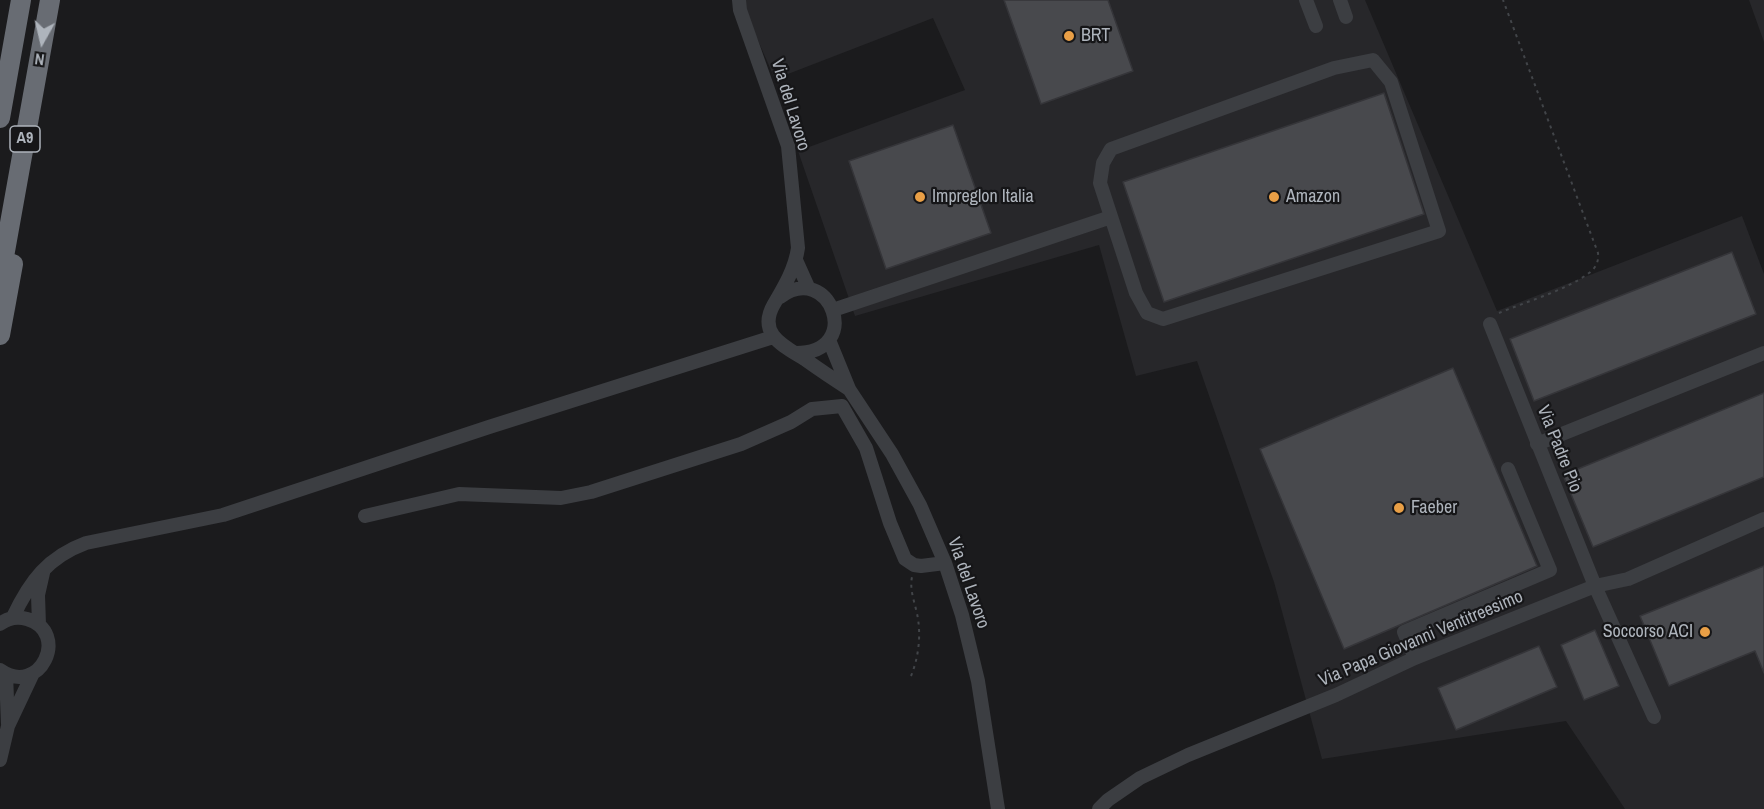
<!DOCTYPE html>
<html>
<head>
<meta charset="utf-8">
<style>
  body { margin:0 }
  #map { position:relative; width:1764px; height:809px; overflow:hidden; background:#1b1b1d; font-family:"Archivo Narrow",sans-serif }
  canvas { display:block }
  .north { position:absolute; left:12px; top:12px; width:60px; height:60px; -webkit-text-stroke:4px #161618; paint-order:stroke; rotate:188deg; font-size:16px; font-weight:700; line-height:24px; text-align:center; color:#aeb4bc }
  .north::after { content:''; display:block; margin:auto; width:21px; height:27px; background:#aeb4bc; clip-path:polygon(50% 0,100% 100%,50% 72%,0 100%) }
</style>
</head>
<body>
<div id="map">
<canvas width="1764" height="809"></canvas>
<div class="north">N</div>
</div>
<script>
const context = document.querySelector('canvas').getContext('2d');
context.lineJoin = 'round';
function paint(path, color) { context.fillStyle = color; context.fill(path, 'evenodd'); }
function trace(path, color, width, dash) { context.strokeStyle = color; context.lineWidth = width; context.lineCap = dash ? 'butt' : 'round'; context.setLineDash(dash || []); context.stroke(path); }
function write(font, color, halo, rows, align = 'center') {
  context.font = font + ' "Archivo Narrow",sans-serif'; context.lineWidth = 4.5; context.setLineDash([]); context.textBaseline = 'middle'; context.strokeStyle = halo; context.fillStyle = color; for (const [text, x, y, turn = 0] of rows) {
    context.save(); context.translate(x, y); context.rotate((+turn || 0) * Math.PI / 180); context.textAlign = isNaN(turn) ? turn : align; if (halo) context.strokeText(text, 0, 0); context.fillText(text, 0, 0); context.restore();
  }
}
const built = new Path2D(`
  M 744,0 L 1365,0 L 1497,311 L 1742,216 L 1764,274 L 1764,809 L 1625,809 L 1566,721 L 1322,759 L 1274,582 L 1197,361 L 1136,376 L 1099,245 L 855,316 L 798,151 L 965,90 L 933,18 L 775,79 L 744,9 Z
  M 1749,0 L 1764,0 L 1764,42 Z`);
const building = new Path2D(`
  M 1004,0 L 1108,0 L 1133,71 L 1041,104 Z
  M 1384,93 L 1424,214 L 1164,302 L 1123,182 Z
  M 953,125 L 991,233 L 886,269 L 849,161 Z
  M 1732,252 L 1756,314 L 1534,401 L 1510,339 Z
  M 1453,368 L 1537,566 L 1344,649 L 1260,449 Z
  M 1764,393 L 1764,477 L 1593,547 L 1563,475 Z
  M 1764,566 L 1764,673 L 1755,651 L 1669,686 L 1640,616 Z
  M 1595,630 L 1619,686 L 1584,700 L 1561,645 Z
  M 1539,646 L 1557,687 L 1456,730 L 1438,688 Z`);
const path = new Path2D(`
  M 1499,313 C 1525,302 1567,290 1589,273 C 1596,268 1599,261 1598,253 L 1503,0
  M 911,676 C 918,659 921,638 918,619 C 916,605 909,591 912,577`);
const minor = new Path2D(`
  M 739,0 L 740,10 L 788,146 L 798,248 C 795,269 784,287 774,304 C 756,335 786,347 806,360 C 820,370 835,380 849,389
  M 1306,0 L 1316,26
  M 1340,0 L 1346,17
  M 1373,60 L 1391,82 L 1439,231 L 1163,319 L 1147,313 L 1136,293 L 1100,183 L 1103,163 L 1111,149 L 1334,68 Z
  M 796,260 L 809,289
  M 780,297 C 830,260 865,353 796,353
  M 833,310 L 1111,217
  M 1490,324 L 1595,586 L 1654,717
  M 829,340 L 849,389 L 892,454 L 920,505 L 945,563 L 962,615 L 978,681 L 998,809
  M 1537,444 L 1764,353
  M 365,516 L 459,494 L 561,498 L 591,492 L 741,444 L 791,422 L 812,409 L 842,406 L 866,448 L 890,523 L 905,559 L 914,565 L 921,566 L 945,563
  M 13,617 C 30,581 48,557 86,543 L 223,515 L 489,427 L 773,337
  M 0,624 C 8,618 17,616 27,619 C 71,632 40,698 0,670
  M 39,625 L 38,595 L 43,573
  M 1415,658 L 1404,632 L 1550,570 L 1508,469
  M 6,674 L 8,724
  M 0,760 L 8,726 L 33,673
  M 1099,809 L 1108,800 L 1140,778 L 1188,755 L 1336,695 L 1415,658 L 1595,586 L 1628,579 L 1764,519`);
const highway = new Path2D(`
  M 0,118 L 21,0
  M 0,279 L 50,0
  M 0,335 L 13,264`);
const markers = [
  [1069,36,6,"#e99f46"],
  [920,197,6,"#e99f46"],
  [1274,197,6,"#e99f46"],
  [1399,508,6,"#e99f46"],
  [1705,632,6,"#e99f46"]
];
const shields = [
  [25,139,30]
];
const shieldNames = [
  ["A9",25,139]
];
const poiNames = [
  ["BRT",1081,36],
  ["Impreglon Italia",932,197],
  ["Amazon",1286,197],
  ["Faeber",1411,508],
  ["Soccorso ACI",1693,632,"right"]
];
const streetNames = [
  ["Via del Lavoro",790,105,73],
  ["Via Padre Pio",1559,449,68],
  ["Via del Lavoro",968,583,71],
  ["Via Papa Giovanni Ventitreesimo",1421,639,-23]
];
paint(built, '#27272a');
paint(building, '#48494d');
trace(building, '#353539', 1.5);
trace(path, '#424549', 2, [3, 4.5]);
trace(minor, '#3c3e42', 14);
trace(highway, '#686c73', 20);
for (const [x, y, r, color] of markers) { const dot = new Path2D(); dot.arc(x, y, r, 0, 2 * Math.PI); context.fillStyle = color; context.fill(dot); trace(dot, '#161618', 2); }
for (const [x, y, w] of shields) { const box = new Path2D(); box.roundRect(x - w / 2, y - 13, w, 26, 4.5); context.fillStyle = '#161618'; context.fill(box); trace(box, '#aeb4bc', 1.5); }
write('bold 16px', '#aeb4bc', null, shieldNames);
write('18px', '#aeb4bc', '#161618', poiNames, 'left');
write('18px', '#aeb4bc', '#161618', streetNames);
</script>
</body>
</html>
